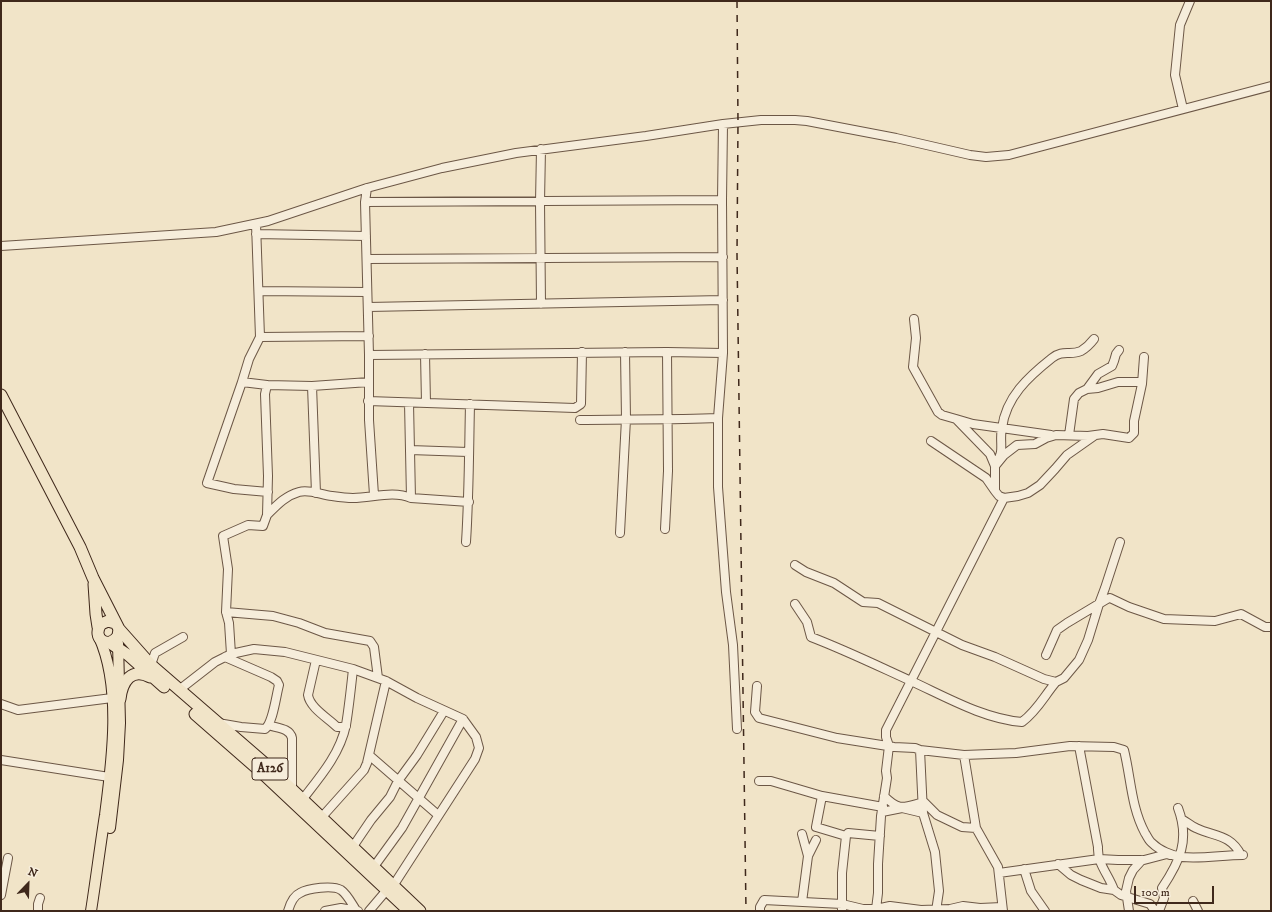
<!DOCTYPE html>
<html>
<head>
<meta charset="utf-8">
<style>
  body { margin:0 }
  #map { position:relative; width:1272px; height:912px; overflow:hidden; background:#f1e4c8; font-family:"IM FELL DW Pica",serif }
  canvas { display:block }
  .frame { position:absolute; inset:0; border:2px solid #3f281b; pointer-events:none }
  .north { position:absolute; left:8px; top:864px; width:40px; height:40px; -webkit-text-stroke:3px #f6eddb; paint-order:stroke; rotate:23deg; font-size:11px; font-weight:700; line-height:16px; text-align:center; color:#3f281b }
  .north::after { content:''; display:block; margin:auto; width:14px; height:18px; background:#3f281b; clip-path:polygon(50% 0,100% 100%,50% 72%,0 100%) }
  .scale { position:absolute; left:1134px; top:886px; width:80px; height:18px; box-sizing:border-box; border:2px solid #3f281b; border-top:0; padding-left:5px; font-size:12px; line-height:14px; white-space:nowrap; color:#3f281b; -webkit-text-stroke:3px #f6eddb; paint-order:stroke }
</style>
</head>
<body>
<div id="map">
<canvas width="1272" height="912"></canvas>
<div class="frame"></div>
<div class="north">N</div>
<div class="scale">100 m</div>
</div>
<script>
const context = document.querySelector('canvas').getContext('2d');
context.lineJoin = 'round';
function trace(path, color, width, dash) { context.strokeStyle = color; context.lineWidth = width; context.lineCap = dash ? 'butt' : 'round'; context.setLineDash(dash || []); context.stroke(path); }
function write(font, color, halo, rows, align = 'center') {
  context.font = font + ' "IM FELL DW Pica",serif'; context.lineWidth = 3; context.setLineDash([]); context.textBaseline = 'middle'; context.strokeStyle = halo; context.fillStyle = color; for (const [text, x, y, turn = 0] of rows) {
    context.save(); context.translate(x, y); context.rotate((+turn || 0) * Math.PI / 180); context.textAlign = isNaN(turn) ? turn : align; if (halo) context.strokeText(text, 0, 0); context.fillText(text, 0, 0); context.restore();
  }
}
const minor = new Path2D(`
  M 1183,109 L 1175,75 L 1180,25 L 1190,1
  M 723,124 L 722,200 L 723,353 L 718,418 L 718,487 L 726,592 L 733,645 L 737,729
  M 541,149 L 540,202 L 541,304
  M 367,188 L 365,202 L 369,355 L 369,420 L 374,495
  M 365,202 L 722,200
  M 256,234 L 366,236
  M 1,246 L 216,232 L 268,221 L 367,188 L 442,168 L 516,153 L 646,136 L 723,124 L 761,120 L 795,120 L 807,121 L 896,138 L 970,155 L 986,157 L 1009,155 L 1271,86
  M 367,259 L 723,257
  M 259,291 L 367,292
  M 368,307 L 723,300
  M 914,319 L 916,338 L 913,367 L 938,412 L 942,415 L 956,419 L 990,454 L 995,466 L 995,491 L 999,496 L 1004,498 L 1018,496 L 1028,493 L 1040,485 L 1055,469 L 1067,455 L 1094,436
  M 260,337 L 369,336
  M 1094,339 C 1091,343 1086,348 1081,351 C 1070,356 1063,349 1052,358 C 1028,377 1006,397 1002,428 C 1000,436 1002,444 1001,452 C 1000,457 997,462 995,466 L 1004,455 L 1017,445 L 1035,444 L 1046,438 L 1056,435 L 1088,436 L 1103,434 L 1129,438 L 1134,433 L 1134,421 L 1142,384 L 1144,357
  M 425,354 L 426,403
  M 369,355 L 667,352 L 723,353
  M 242,382 L 207,483 L 234,489 L 268,492
  M 267,385 L 312,386 L 369,382
  M 312,386 L 316,493
  M 1087,389 L 1098,374 L 1112,366 L 1114,361 L 1116,354 L 1119,350
  M 368,401 L 575,408 L 581,404 L 582,352
  M 409,403 L 411,498
  M 956,419 L 973,424 L 1051,435
  M 580,420 C 626,419 672,420 718,418
  M 1069,435 L 1074,399 L 1079,393 L 1087,389 L 1098,388 L 1118,382 L 1142,382
  M 931,441 L 986,478 L 995,491
  M 410,450 L 468,452
  M 267,515 C 277,505 285,496 299,492 C 310,489 321,495 332,496 C 339,497 346,498 353,498 C 372,498 393,490 411,498 L 469,502
  M 665,529 L 668,471 L 667,352
  M 620,533 L 626,419 L 625,352
  M 466,542 C 469,496 469,450 470,404
  M 795,565 L 806,572 L 834,583 L 863,602 L 878,603 L 962,645 L 995,657 L 1044,679 L 1056,682 L 1064,678 L 1079,660 L 1088,640 L 1099,604 L 1105,588 L 1120,542
  M 795,604 L 807,622 L 811,637 C 845,650 878,666 911,681 C 946,697 984,719 1022,722 C 1038,710 1044,696 1056,682
  M 226,612 L 273,616 L 299,623 L 325,633 L 370,641 L 374,647 L 378,678
  M 231,654 L 229,623 L 226,612 L 228,569 L 223,536 L 248,525 L 263,526 L 267,515 L 268,476 L 265,394 L 267,385 L 242,382 L 249,359 L 260,337 L 256,224
  M 1046,655 L 1057,630 L 1067,623 L 1107,599 L 1110,598 L 1129,607 L 1164,619 L 1215,621 L 1241,614 L 1265,627 L 1271,627
  M 316,660 L 308,695 C 310,708 328,718 337,727 L 342,727 L 346,726
  M 151,665 L 155,653 L 183,637
  M 757,686 L 755,712 L 759,718 L 837,738 L 894,747 L 915,748 L 920,750 L 923,813 L 935,852 L 939,891 L 936,911
  M 179,690 L 215,662 L 231,654 L 254,649 L 285,652 L 353,669 L 386,681 L 417,698 L 463,719 L 402,828 L 373,868
  M 1,704 L 18,710 L 112,698
  M 218,723 L 241,727 L 265,729 C 273,723 276,696 279,685 L 277,681 L 271,677 L 225,657
  M 268,725 C 277,728 290,728 292,738 L 292,790
  M 1079,746 L 1098,847 C 1097,864 1109,875 1114,890
  M 920,750 L 964,755 L 1016,753 L 1070,746 L 1114,747 L 1124,750 C 1131,778 1131,807 1145,833 C 1147,836 1149,841 1152,843 C 1159,850 1172,856 1182,857 C 1202,859 1223,855 1243,855
  M 369,755 L 438,815
  M 964,755 L 976,828 L 998,867 L 1003,911
  M 1,760 L 109,777
  M 759,781 L 771,781 L 822,796 L 816,827 L 846,836
  M 822,796 L 883,807
  M 884,796 C 900,812 904,807 924,802 L 937,815 L 962,827 L 976,828
  M 302,800 C 320,777 340,754 346,725 C 349,707 351,688 353,669
  M 882,812 L 902,808 L 923,813
  M 321,818 L 364,770 L 367,763 L 386,681
  M 1183,820 C 1187,822 1191,826 1196,828 C 1215,837 1230,834 1241,855
  M 802,834 L 808,856
  M 352,848 L 371,820 L 390,797 L 398,781 L 417,755 L 444,711
  M 1058,864 L 1071,875 L 1081,880 L 1101,888 L 1114,890 L 1121,895 L 1150,904 L 1155,911
  M 1024,869 L 1031,891 L 1045,911
  M 999,873 L 1099,859 L 1118,860 L 1144,860 L 1167,854 L 1170,855
  M 393,886 L 475,759 L 479,748 L 476,737 L 463,719
  M 1,895 L 8,858
  M 1193,901 L 1198,911
  M 802,902 L 808,856 L 816,840
  M 876,909 L 878,893 L 878,864 L 881,816 L 887,778 L 886,771 L 889,746 L 886,737 L 886,730 L 1004,498
  M 38,911 L 38,904 L 40,898
  M 288,911 C 290,904 293,896 300,893 C 308,888 333,885 341,890 C 347,894 352,904 356,910
  M 325,911 L 341,908 L 358,911
  M 369,911 L 386,891
  M 760,911 L 760,907 L 764,900 L 842,904 L 863,909 L 876,909 L 890,906 L 921,910 L 950,909 L 963,906 L 980,908 L 1002,907
  M 842,911 L 842,873 L 846,836 L 848,833 L 880,836
  M 1129,911 L 1126,891 L 1129,878 L 1133,870 L 1142,860
  M 1159,911 L 1164,898 L 1162,888 C 1180,861 1190,840 1178,808`);
const major = new Path2D(`
  M 110,828 L 118,760 L 120,723 L 118,643
  M 91,911 C 96,879 100,847 105,815 C 112,761 122,688 99,637`);
const highway = new Path2D(`
  M 1,395 L 80,547 L 93,578 L 119,629 L 118,636 C 108,650 91,638 101,624 L 108,621 L 115,623
  M 94,584 L 96,614 L 98,627
  M 119,629 L 151,665 L 263,762 L 420,911
  M 110,643 L 128,655 L 164,687
  M 120,699 C 122,682 131,667 150,677
  M 195,714 L 259,770 L 409,911`);
const rail = new Path2D(`
  M 737,1 L 738,122 L 737,254 L 746,911`);
const shields = [
  [270,769,36]
];
const shieldNames = [
  ["A126",270,769]
];
trace(minor, '#6c5746', 10);
trace(major, '#3f281b', 12);
trace(highway, '#3f281b', 13);
trace(minor, '#f6eddb', 8);
trace(major, '#f1e4c8', 10);
trace(highway, '#f1e4c8', 11);
trace(rail, '#3f281b', 1.5, [7, 7]);
for (const [x, y, w] of shields) { const box = new Path2D(); box.roundRect(x - w / 2, y - 11, w, 22, 3); context.fillStyle = '#f6eddb'; context.fill(box); trace(box, '#3f281b', 1); }
write('bold 13px', '#3f281b', null, shieldNames);
</script>
</body>
</html>
